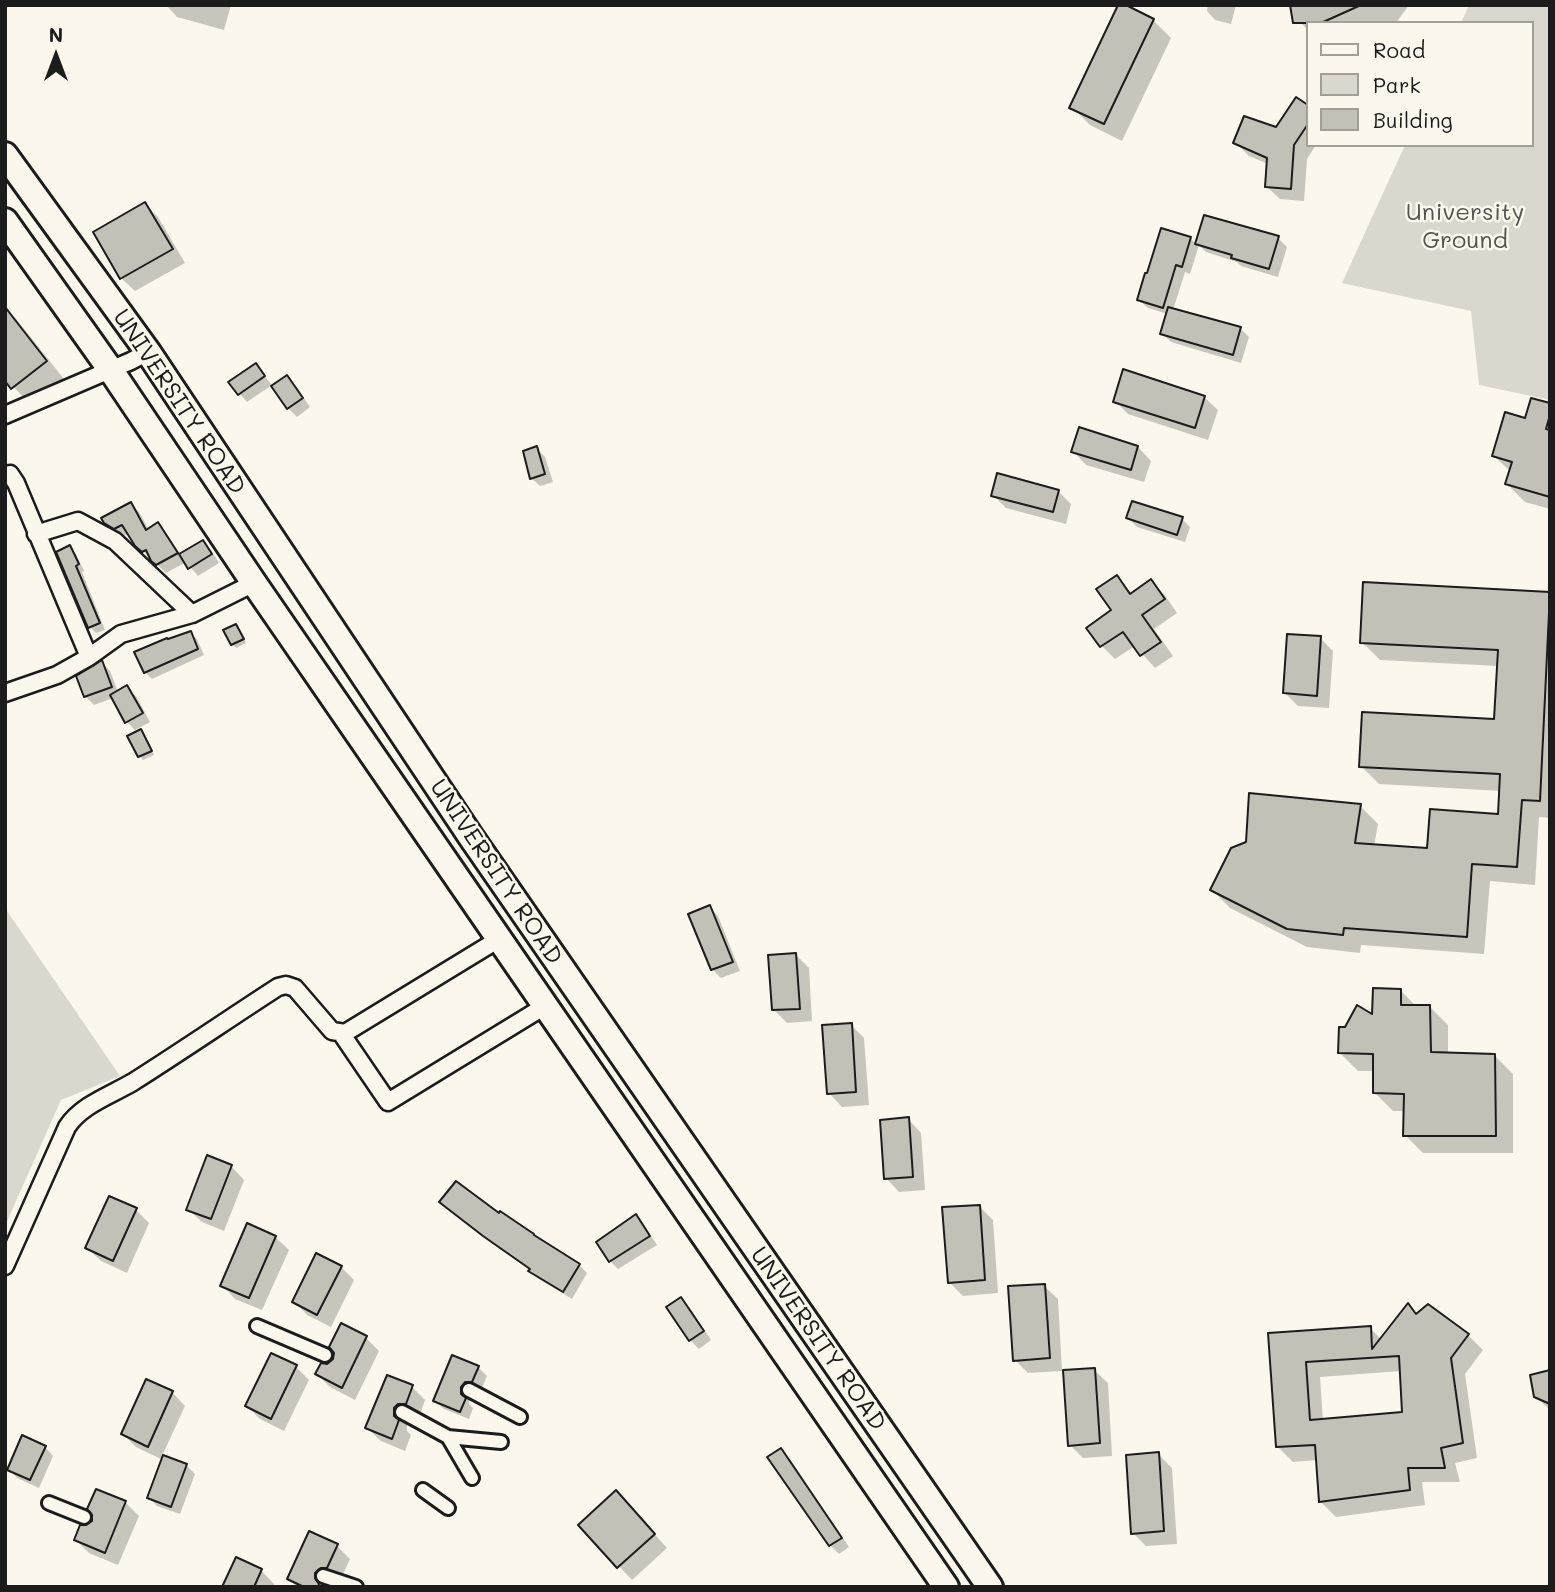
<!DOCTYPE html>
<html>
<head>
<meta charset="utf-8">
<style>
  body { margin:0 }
  #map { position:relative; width:1555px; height:1592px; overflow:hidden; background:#fbf7ec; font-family:Mali,sans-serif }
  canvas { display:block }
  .frame { position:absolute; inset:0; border:7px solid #1c1c1c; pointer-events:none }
  .legend { position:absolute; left:1306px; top:21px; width:228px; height:126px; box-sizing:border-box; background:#fbf7ec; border:2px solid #a29f99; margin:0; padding:9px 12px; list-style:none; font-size:21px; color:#1c1c1c }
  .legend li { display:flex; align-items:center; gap:14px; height:35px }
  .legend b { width:35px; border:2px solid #a29f99 }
  .north { position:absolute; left:21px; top:21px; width:70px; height:70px; -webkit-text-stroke:5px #fbf7ec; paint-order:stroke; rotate:0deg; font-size:19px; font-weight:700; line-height:28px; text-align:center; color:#1c1c1c }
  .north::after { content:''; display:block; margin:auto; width:24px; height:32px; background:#1c1c1c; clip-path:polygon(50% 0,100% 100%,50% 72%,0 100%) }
</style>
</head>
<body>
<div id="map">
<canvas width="1555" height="1592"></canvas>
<div class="frame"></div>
<ul class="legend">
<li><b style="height:9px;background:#fbf7ec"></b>Road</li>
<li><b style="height:19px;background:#dad7ce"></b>Park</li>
<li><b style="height:19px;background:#c3c0b8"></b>Building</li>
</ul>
<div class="north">N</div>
</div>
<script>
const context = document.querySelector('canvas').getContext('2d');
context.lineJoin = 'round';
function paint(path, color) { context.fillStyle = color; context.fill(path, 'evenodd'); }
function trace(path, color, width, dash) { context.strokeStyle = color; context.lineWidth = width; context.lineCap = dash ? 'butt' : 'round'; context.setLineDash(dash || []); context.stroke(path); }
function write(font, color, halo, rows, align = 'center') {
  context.font = font + ' Mali,sans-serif'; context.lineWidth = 5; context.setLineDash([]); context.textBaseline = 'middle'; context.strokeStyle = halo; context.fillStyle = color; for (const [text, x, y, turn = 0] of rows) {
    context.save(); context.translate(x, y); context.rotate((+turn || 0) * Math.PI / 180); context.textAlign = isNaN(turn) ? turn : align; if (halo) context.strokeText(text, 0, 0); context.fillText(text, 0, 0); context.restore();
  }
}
const green = new Path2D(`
  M 1469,5 L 1550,5 L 1550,400 L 1479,385 L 1471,311 L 1342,283 L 1405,145 L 1532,145 L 1532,23 L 1461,23 Z
  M 5,908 L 120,1076 L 61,1100 L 5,1226 Z`);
const shadow = new Path2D(`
  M 166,5 L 231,5 L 224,30 L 177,17 Z
  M 1208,5 L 1236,5 L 1231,24 L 1215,20 L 1207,11 Z
  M 1291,5 L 1409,5 L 1396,23 L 1308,23 L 1308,30 L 1294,16 Z
  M 1153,20 L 1171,38 L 1122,141 L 1090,125 L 1072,107 Z
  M 1296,99 L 1308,107 L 1308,145 L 1316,145 L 1307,159 L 1304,201 L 1280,199 L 1266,186 L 1268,164 L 1249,156 L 1235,142 L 1277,129 Z
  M 145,204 L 158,217 L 185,263 L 135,291 L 121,278 Z
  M 1205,217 L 1278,238 L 1287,247 L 1278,277 L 1241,266 L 1237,262 L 1206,252 L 1199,245 L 1190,274 L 1185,272 L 1173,310 L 1240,328 L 1249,337 L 1241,363 L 1171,342 L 1162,333 L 1168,314 L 1148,308 L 1139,300 L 1190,238 L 1197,245 Z
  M 5,305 L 64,379 L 31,405 L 5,378 Z
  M 255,365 L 272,385 L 247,402 L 239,393 Z
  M 286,377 L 295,385 L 310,407 L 297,417 L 288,408 Z
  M 1204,397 L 1218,410 L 1208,440 L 1128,414 L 1115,401 Z
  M 1550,405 L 1550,509 L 1525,502 L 1507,484 L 1511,472 L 1494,456 L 1526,421 Z
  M 1138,447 L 1151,461 L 1144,482 L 1086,465 L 1073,451 Z
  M 536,448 L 545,457 L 553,482 L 540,486 L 531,478 Z
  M 1058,491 L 1071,504 L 1066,524 L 1006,508 L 993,495 Z
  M 131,504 L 139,512 L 149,530 L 158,525 L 166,533 L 181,555 L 203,542 L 211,550 L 219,563 L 198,576 L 186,562 L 166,573 L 137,545 L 130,533 L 124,536 L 115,531 L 105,522 Z
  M 1128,518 L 1182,519 L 1190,527 L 1185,542 L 1137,527 Z
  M 70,547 L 76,554 L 84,571 L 82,572 L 105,630 L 96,633 L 90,627 Z
  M 1116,577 L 1132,594 L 1151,581 L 1164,594 L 1177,613 L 1154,629 L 1173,656 L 1155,668 L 1135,646 L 1115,659 L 1102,646 L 1089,628 L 1113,610 Z
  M 1550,593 L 1550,818 L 1539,817 L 1535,885 L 1490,881 L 1484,954 L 1361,945 L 1360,953 L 1307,947 L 1230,908 L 1212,890 L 1360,806 L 1378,824 L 1374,846 L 1428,850 L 1499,815 L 1501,791 L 1379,784 L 1361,766 L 1496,721 L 1499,666 L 1380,660 L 1362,642 Z
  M 236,626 L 239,630 L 246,643 L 236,648 L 232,644 Z
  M 190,633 L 197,639 L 204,655 L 152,679 L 145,672 Z
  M 1320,638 L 1333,651 L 1329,708 L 1298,706 L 1285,693 Z
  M 102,663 L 110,671 L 118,692 L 127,688 L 136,696 L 150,722 L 135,730 L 127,722 L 113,698 L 94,705 L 85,696 Z
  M 141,731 L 144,735 L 154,755 L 143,760 L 140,756 L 130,737 Z
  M 710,907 L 718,916 L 740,971 L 721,978 L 712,969 Z
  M 796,955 L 809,968 L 812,1021 L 787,1023 L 774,1010 Z
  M 1401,991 L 1417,1007 L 1430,1007 L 1448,1025 L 1448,1054 L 1495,1056 L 1513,1074 L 1513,1153 L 1423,1153 L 1405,1135 L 1405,1111 L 1393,1111 L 1375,1093 L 1375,1071 L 1358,1071 L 1340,1053 Z
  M 851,1025 L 864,1038 L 869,1105 L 842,1107 L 829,1093 Z
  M 908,1119 L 921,1133 L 925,1190 L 899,1192 L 886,1178 Z
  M 231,1166 L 244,1180 L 224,1231 L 202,1222 L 188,1209 Z
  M 442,1202 L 499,1216 L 579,1265 L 587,1273 L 572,1299 L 539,1279 L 531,1270 L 493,1244 Z
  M 979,1206 L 993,1220 L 998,1293 L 963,1296 L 949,1282 Z
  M 136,1210 L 149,1223 L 127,1273 L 101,1261 L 87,1248 Z
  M 636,1217 L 644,1225 L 657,1245 L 618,1269 L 610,1261 Z
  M 275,1237 L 289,1250 L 262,1310 L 235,1299 L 222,1285 Z
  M 341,1267 L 354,1280 L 331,1327 L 307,1315 L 294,1301 Z
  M 1044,1286 L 1058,1299 L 1062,1371 L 1028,1373 L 1015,1360 Z
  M 681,1300 L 690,1308 L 711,1340 L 699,1349 L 690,1340 L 668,1308 Z
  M 1408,1305 L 1418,1315 L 1468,1335 L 1483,1350 L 1465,1374 L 1477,1458 L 1455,1463 L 1460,1482 L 1422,1482 L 1425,1505 L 1336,1517 L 1321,1502 L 1318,1460 L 1293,1462 L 1278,1447 L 1270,1334 L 1370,1328 L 1382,1340 ZM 1401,1371 L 1404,1414 L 1323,1421 L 1320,1377 Z
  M 341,1326 L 366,1338 L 379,1351 L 355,1400 L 330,1387 L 317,1374 L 334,1360 Z
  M 296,1367 L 309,1380 L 284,1431 L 260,1419 L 247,1406 Z
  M 478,1367 L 487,1376 L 481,1390 L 469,1396 L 469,1404 L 473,1408 L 469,1419 L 444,1409 L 435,1401 Z
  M 1094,1370 L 1108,1383 L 1112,1456 L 1083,1458 L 1070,1445 Z
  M 1550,1372 L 1550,1410 L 1535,1396 Z
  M 412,1387 L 425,1400 L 419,1417 L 412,1417 L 407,1422 L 407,1431 L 411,1435 L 405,1451 L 381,1441 L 367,1428 Z
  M 172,1392 L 185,1406 L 162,1456 L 186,1465 L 195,1474 L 180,1514 L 157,1506 L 149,1498 L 163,1460 L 136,1447 L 123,1434 Z
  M 45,1447 L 53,1456 L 39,1488 L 17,1478 L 9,1469 Z
  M 781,1450 L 790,1459 L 849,1547 L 839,1554 L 830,1545 L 804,1506 Z
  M 1158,1454 L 1172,1468 L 1177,1544 L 1146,1546 L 1133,1533 Z
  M 125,1502 L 139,1516 L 118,1565 L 89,1553 L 76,1540 L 86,1527 Z
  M 629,1506 L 667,1548 L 632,1580 L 580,1525 Z
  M 337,1546 L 350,1559 L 340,1581 L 334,1580 L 328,1587 L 297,1587 L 289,1579 Z
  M 261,1570 L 274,1584 L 273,1587 L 224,1587 Z`);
const building = new Path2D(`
  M 1118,5 L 1126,5 L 1154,19 L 1104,124 L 1069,108 Z
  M 1290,5 L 1361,5 L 1321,23 L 1293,23 Z
  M 1296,97 L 1308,105 L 1308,124 L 1294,145 L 1291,189 L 1265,187 L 1267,158 L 1233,143 L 1244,116 L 1276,127 Z
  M 145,202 L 173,249 L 120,279 L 93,232 Z
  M 1204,215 L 1279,236 L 1269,269 L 1231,258 L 1232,255 L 1195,244 Z
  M 1161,228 L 1191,237 L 1182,267 L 1176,265 L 1163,308 L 1137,300 L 1145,273 L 1147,273 Z
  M 5,307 L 47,361 L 11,389 L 5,381 Z
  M 1168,307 L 1241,327 L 1233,355 L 1160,334 Z
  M 256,363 L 265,376 L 238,395 L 228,382 Z
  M 1123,369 L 1205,396 L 1195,428 L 1113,402 Z
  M 287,375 L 303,398 L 287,409 L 271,386 Z
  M 1531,398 L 1550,403 L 1550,415 L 1546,429 L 1550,430 L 1550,497 L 1505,484 L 1512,462 L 1492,456 L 1505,412 L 1525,418 Z
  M 1079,427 L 1138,446 L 1131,470 L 1071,452 Z
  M 537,446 L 545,474 L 530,479 L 523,451 Z
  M 997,473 L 1059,490 L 1053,512 L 991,496 Z
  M 1132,501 L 1183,517 L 1177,535 L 1126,518 Z
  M 131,502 L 146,530 L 158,522 L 178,553 L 156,565 L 151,561 L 146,550 L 142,552 L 135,546 L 122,525 L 114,529 L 104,523 L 101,518 Z
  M 203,540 L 212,554 L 188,569 L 179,554 Z
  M 70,545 L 79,564 L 76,566 L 100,623 L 88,628 L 56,552 Z
  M 1117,575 L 1130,594 L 1151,579 L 1165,599 L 1142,615 L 1161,642 L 1140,656 L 1123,632 L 1100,647 L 1086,628 L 1111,610 L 1096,589 Z
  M 1363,582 L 1550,592 L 1540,801 L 1522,800 L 1517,867 L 1472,864 L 1467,937 L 1344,928 L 1343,935 L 1287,929 L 1210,890 L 1231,848 L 1246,842 L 1249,793 L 1361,804 L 1355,843 L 1427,848 L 1430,809 L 1498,814 L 1500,774 L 1359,767 L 1362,712 L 1494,719 L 1498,650 L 1360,643 Z
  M 236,624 L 244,639 L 231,645 L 223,630 Z
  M 191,631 L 198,649 L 144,673 L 134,652 L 167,638 L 168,639 Z
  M 1287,634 L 1321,636 L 1317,696 L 1283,693 Z
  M 102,660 L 112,687 L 84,697 L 76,676 Z
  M 127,685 L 143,713 L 125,723 L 110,695 Z
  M 141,729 L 152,751 L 138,757 L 127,736 Z
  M 710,905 L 733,962 L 711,970 L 688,914 Z
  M 796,953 L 800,1009 L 772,1010 L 768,955 Z
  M 1373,988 L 1401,989 L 1401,1005 L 1430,1005 L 1431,1052 L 1495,1054 L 1496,1136 L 1403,1136 L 1404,1094 L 1373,1093 L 1373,1054 L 1338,1053 L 1339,1027 L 1345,1027 L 1357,1005 L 1372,1014 Z
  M 852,1023 L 856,1092 L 827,1094 L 822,1025 Z
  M 909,1117 L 913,1177 L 884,1179 L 880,1120 Z
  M 207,1155 L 232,1165 L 211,1219 L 186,1210 Z
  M 456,1181 L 499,1213 L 500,1211 L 534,1234 L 534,1235 L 580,1264 L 563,1292 L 528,1271 L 530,1269 L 483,1236 L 439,1202 Z
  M 109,1196 L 137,1208 L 113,1261 L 85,1248 Z
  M 980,1205 L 985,1280 L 948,1283 L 942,1207 Z
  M 636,1214 L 650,1236 L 609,1262 L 596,1242 Z
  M 247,1223 L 276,1236 L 249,1298 L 220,1286 Z
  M 316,1253 L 342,1266 L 317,1315 L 292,1302 Z
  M 1045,1284 L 1050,1358 L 1013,1361 L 1008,1286 Z
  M 681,1297 L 704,1331 L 689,1341 L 666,1307 Z
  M 1408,1303 L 1416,1314 L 1428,1304 L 1469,1334 L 1451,1358 L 1463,1443 L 1441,1448 L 1445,1468 L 1408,1468 L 1410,1490 L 1319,1502 L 1315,1445 L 1276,1447 L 1268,1333 L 1371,1326 L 1372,1349 ZM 1399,1356 L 1402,1412 L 1310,1420 L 1306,1362 Z
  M 341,1323 L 367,1336 L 342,1388 L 315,1374 L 321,1363 L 327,1364 L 333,1359 L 334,1353 L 329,1347 Z
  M 271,1353 L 297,1365 L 271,1419 L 245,1406 Z
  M 452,1355 L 479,1366 L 472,1382 L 465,1382 L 461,1387 L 461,1394 L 466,1398 L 460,1412 L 433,1401 Z
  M 1095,1368 L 1100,1443 L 1068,1446 L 1063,1370 Z
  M 1550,1370 L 1550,1404 L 1534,1397 L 1530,1375 Z
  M 387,1375 L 413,1385 L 406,1404 L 398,1404 L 394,1408 L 394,1416 L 399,1420 L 392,1439 L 365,1428 Z
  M 146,1379 L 173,1391 L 148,1447 L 121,1434 Z
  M 22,1435 L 46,1446 L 30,1480 L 7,1470 Z
  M 781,1448 L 842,1538 L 829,1546 L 767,1457 Z
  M 1159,1452 L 1164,1531 L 1131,1534 L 1126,1455 Z
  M 163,1455 L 187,1464 L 171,1507 L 147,1498 Z
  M 96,1489 L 126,1501 L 105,1553 L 74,1540 L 80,1525 L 86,1525 L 92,1521 L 92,1515 L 87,1509 Z
  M 616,1490 L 655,1534 L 617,1568 L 578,1525 Z
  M 309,1531 L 338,1544 L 327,1568 L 321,1568 L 315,1573 L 315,1578 L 319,1584 L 318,1587 L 304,1587 L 287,1579 Z
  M 236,1557 L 262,1569 L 254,1587 L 222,1587 Z`);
const pedestrian = new Path2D(`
  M 257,1326 L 325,1355
  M 469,1390 L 520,1417
  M 402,1412 L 448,1437 L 472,1478
  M 448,1437 L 501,1442
  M 423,1490 L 448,1508
  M 49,1503 L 84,1517
  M 323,1576 L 356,1587`);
const minor = new Path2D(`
  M 5,415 L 131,361 L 148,352
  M 5,475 L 10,474 L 16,483 L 89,657
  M 36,534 L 78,521 L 115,541 L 192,614
  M 5,693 L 57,675 L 89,657 L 121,634 L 192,614 L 254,583
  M 341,1033 L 388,1102 L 545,1006
  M 5,1266 L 67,1127 C 81,1105 111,1095 133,1082 C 182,1051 230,1018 278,987 L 286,985 L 295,988 L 332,1031 L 345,1033 L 499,939`);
const primary = new Path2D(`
  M 5,155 L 148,352 L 471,837 L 990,1587
  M 5,221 L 110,369 L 254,583 L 400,795 L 946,1587`);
const parkNames = [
  ["University",1465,213],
  ["Ground",1465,241]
];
const streetNames = [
  ["UNIVERSITY ROAD",179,402,56],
  ["UNIVERSITY ROAD",496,872,56],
  ["UNIVERSITY ROAD",818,1339,55]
];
paint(green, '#dad7ce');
paint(shadow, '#0003');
paint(building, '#c3c0b8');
trace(building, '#1c1c1c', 2);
trace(pedestrian, '#1c1c1c', 18);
trace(minor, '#1c1c1c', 21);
trace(primary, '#1c1c1c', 30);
trace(pedestrian, '#fbf7ec', 12);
trace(minor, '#fbf7ec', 16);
trace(primary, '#fbf7ec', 24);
write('24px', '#555451', '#fbf7ec', parkNames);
write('24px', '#1c1c1c', '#fbf7ec', streetNames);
</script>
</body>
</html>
